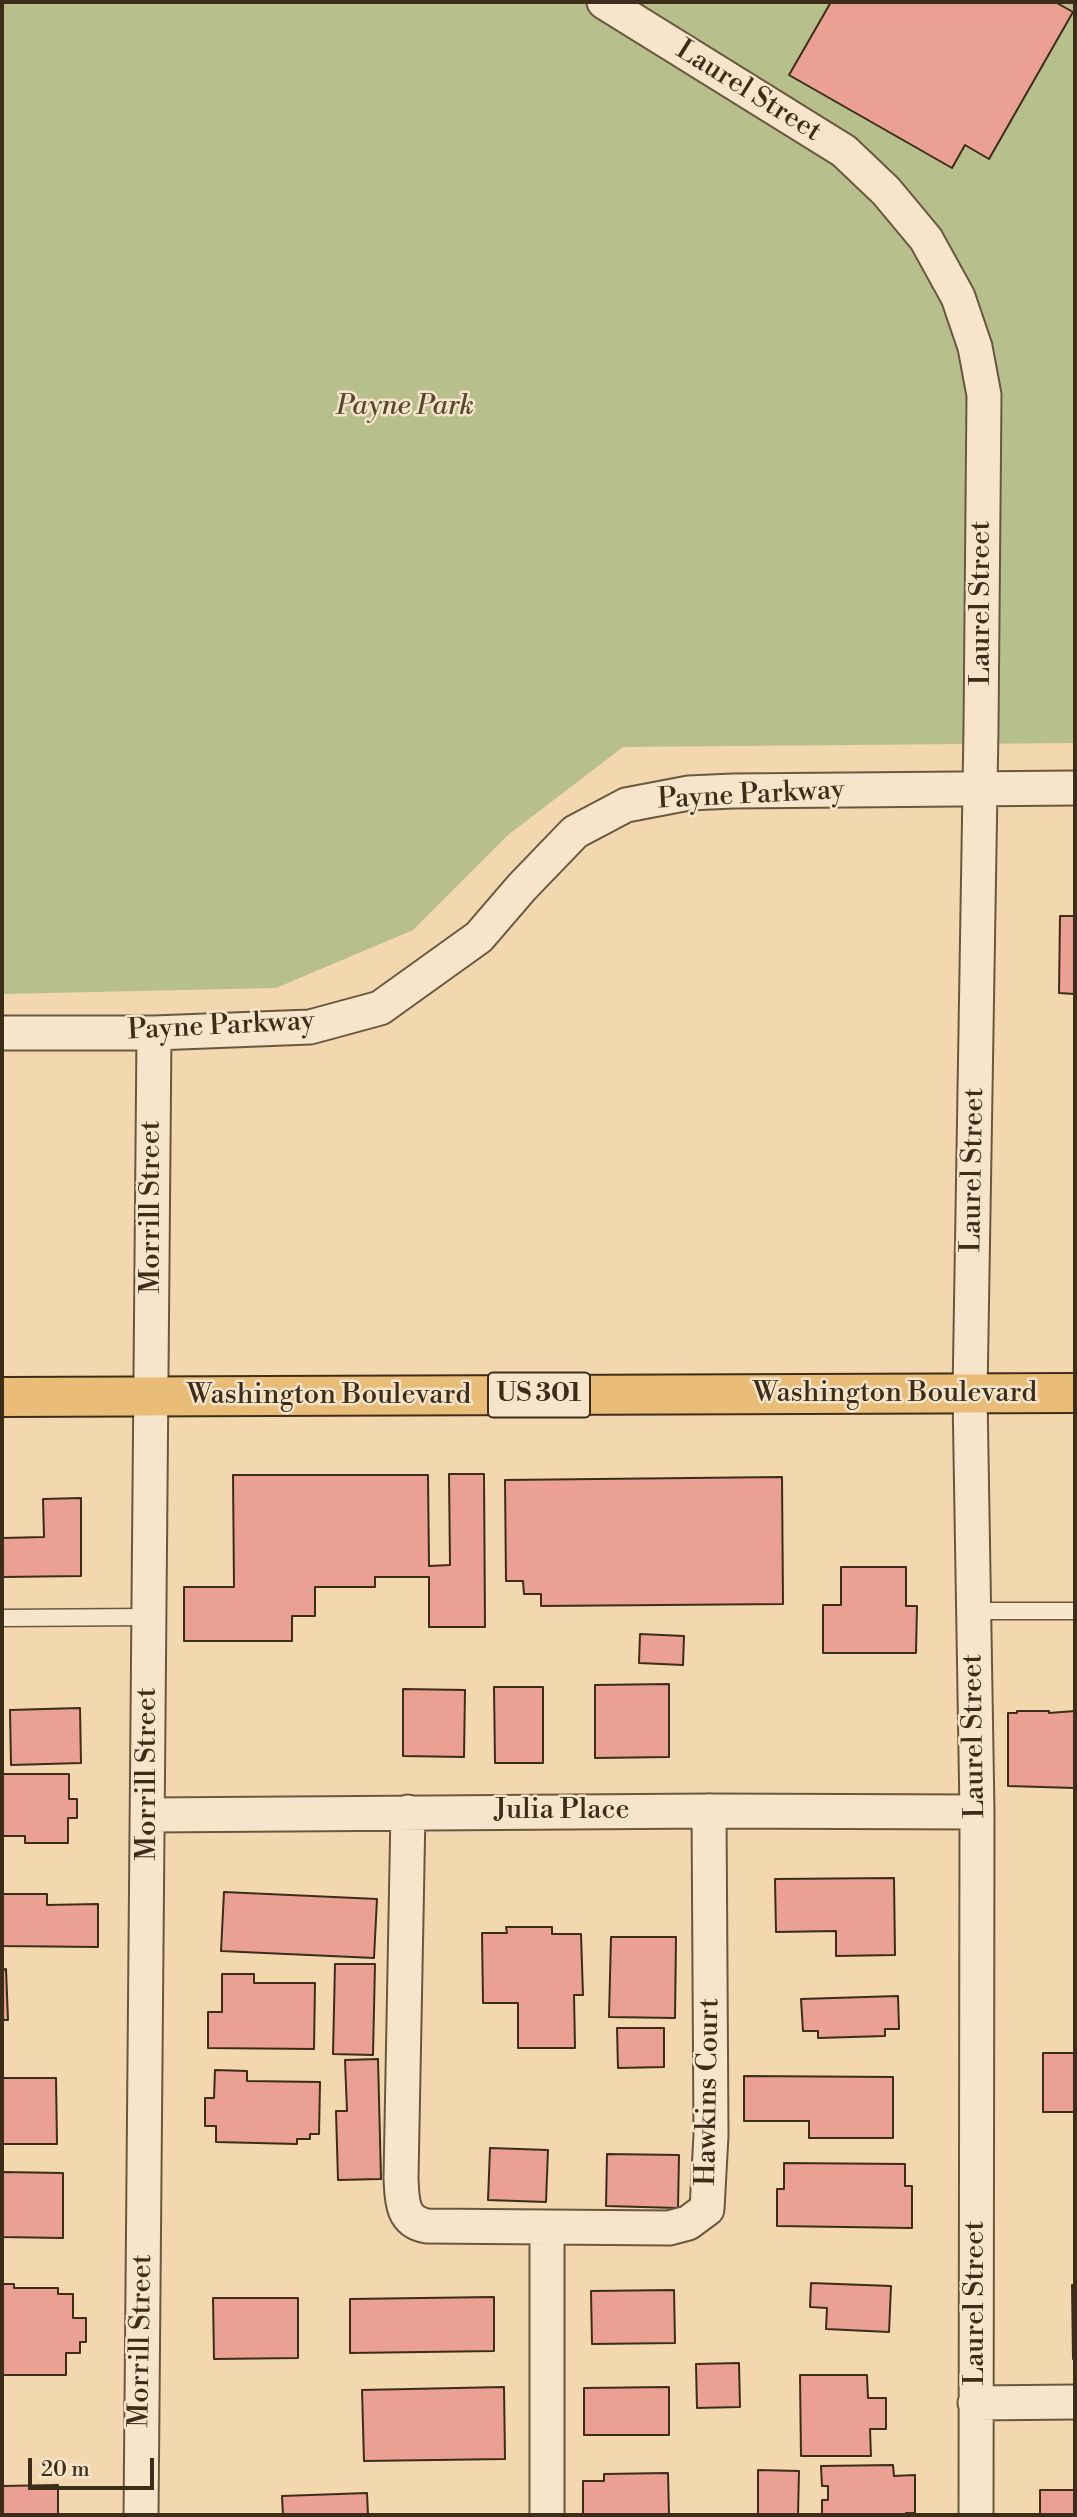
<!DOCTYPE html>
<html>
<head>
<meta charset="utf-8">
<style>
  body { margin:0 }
  #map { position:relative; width:1077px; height:2517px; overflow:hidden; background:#f2d7af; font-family:"Libre Bodoni",serif }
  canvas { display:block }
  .frame { position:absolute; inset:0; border:4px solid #3c2d19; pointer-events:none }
  .scale { position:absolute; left:28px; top:2458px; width:126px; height:32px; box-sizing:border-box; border:4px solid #3c2d19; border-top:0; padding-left:9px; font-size:21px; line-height:24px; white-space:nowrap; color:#3c2d19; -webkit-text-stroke:5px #f7e5cb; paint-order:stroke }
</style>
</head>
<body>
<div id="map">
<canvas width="1077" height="2517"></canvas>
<div class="frame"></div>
<div class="scale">20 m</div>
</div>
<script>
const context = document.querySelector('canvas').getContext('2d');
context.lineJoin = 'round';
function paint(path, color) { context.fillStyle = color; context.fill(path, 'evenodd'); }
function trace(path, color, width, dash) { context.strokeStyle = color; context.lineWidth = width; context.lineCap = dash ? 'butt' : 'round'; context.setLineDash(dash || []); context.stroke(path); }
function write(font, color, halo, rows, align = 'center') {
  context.font = font + ' "Libre Bodoni",serif'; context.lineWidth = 5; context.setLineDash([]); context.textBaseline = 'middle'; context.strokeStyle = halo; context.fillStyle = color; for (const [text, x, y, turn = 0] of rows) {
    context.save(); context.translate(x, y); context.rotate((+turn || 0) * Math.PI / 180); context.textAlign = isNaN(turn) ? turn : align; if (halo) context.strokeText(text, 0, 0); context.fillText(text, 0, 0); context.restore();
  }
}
const green = new Path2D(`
  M 2,2 L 1075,2 L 1075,743 L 623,747 L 508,835 L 413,930 L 276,988 L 2,994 Z`);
const building = new Path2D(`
  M 831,2 L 1055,2 L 1073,12 L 989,159 L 965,145 L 952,168 L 789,75 Z
  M 1060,916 L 1075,916 L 1075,994 L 1059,993 Z
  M 449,1474 L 484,1474 L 485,1627 L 429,1627 L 429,1577 L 375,1577 L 375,1587 L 315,1587 L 315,1616 L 292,1616 L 292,1641 L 184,1641 L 184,1587 L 234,1587 L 233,1475 L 428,1475 L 429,1566 L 450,1565 Z
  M 782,1477 L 783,1604 L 541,1606 L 541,1594 L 524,1594 L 523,1581 L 506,1581 L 505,1480 Z
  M 81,1498 L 81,1576 L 2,1577 L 2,1538 L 44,1537 L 43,1499 Z
  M 841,1567 L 906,1567 L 906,1606 L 917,1606 L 916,1653 L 823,1653 L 823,1605 L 841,1605 Z
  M 640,1634 L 684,1636 L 683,1665 L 639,1663 Z
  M 669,1684 L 669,1757 L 595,1758 L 595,1685 Z
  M 494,1687 L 543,1687 L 543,1763 L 495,1763 Z
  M 403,1689 L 465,1690 L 464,1757 L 403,1756 Z
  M 80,1708 L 81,1763 L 11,1765 L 10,1710 Z
  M 1017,1711 L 1049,1711 L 1049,1713 L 1075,1711 L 1075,1788 L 1008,1786 L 1008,1713 L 1017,1713 Z
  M 2,1774 L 69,1774 L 69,1799 L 77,1799 L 77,1818 L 68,1818 L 68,1843 L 25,1843 L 25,1836 L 2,1836 Z
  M 894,1878 L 895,1955 L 836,1956 L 836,1931 L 776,1932 L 775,1879 Z
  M 224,1892 L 377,1899 L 374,1958 L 221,1951 Z
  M 2,1894 L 47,1894 L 47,1905 L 98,1904 L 98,1947 L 2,1946 Z
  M 506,1927 L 552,1927 L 552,1934 L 581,1934 L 583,1995 L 574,1995 L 575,2048 L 518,2048 L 518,2003 L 483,2003 L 482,1933 L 507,1933 Z
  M 611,1937 L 676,1937 L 675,2018 L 609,2017 Z
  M 335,1964 L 375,1964 L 373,2055 L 333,2054 Z
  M 6,1969 L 8,2020 L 2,2020 L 2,1970 Z
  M 222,1974 L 254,1974 L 254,1983 L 315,1983 L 314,2049 L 208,2048 L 208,2012 L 222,2012 Z
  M 898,1996 L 899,2029 L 885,2029 L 885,2036 L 818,2038 L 818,2031 L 803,2031 L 801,1999 Z
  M 617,2028 L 664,2028 L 664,2067 L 618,2068 Z
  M 1043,2053 L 1075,2053 L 1075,2112 L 1043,2112 Z
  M 378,2059 L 381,2179 L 338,2180 L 336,2111 L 347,2111 L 345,2060 Z
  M 215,2070 L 247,2071 L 247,2081 L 320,2082 L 319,2134 L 310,2134 L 310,2139 L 297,2139 L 297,2144 L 216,2142 L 216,2126 L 205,2126 L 205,2098 L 214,2098 Z
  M 744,2076 L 893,2077 L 893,2138 L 809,2138 L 809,2121 L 744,2121 Z
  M 2,2078 L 56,2078 L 57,2144 L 2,2144 Z
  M 490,2148 L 548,2150 L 546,2202 L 488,2200 Z
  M 607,2154 L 679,2155 L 678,2208 L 606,2206 Z
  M 784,2163 L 905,2164 L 905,2186 L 912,2186 L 912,2228 L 777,2226 L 777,2189 L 784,2189 Z
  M 2,2172 L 63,2173 L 63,2238 L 2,2237 Z
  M 811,2283 L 891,2286 L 889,2332 L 826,2329 L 827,2308 L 810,2307 Z
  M 2,2284 L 14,2284 L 14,2288 L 58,2288 L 58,2294 L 73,2294 L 73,2318 L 86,2318 L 86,2342 L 80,2342 L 80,2353 L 66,2353 L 66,2375 L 2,2375 Z
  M 1072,2285 L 1075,2285 L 1075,2359 L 1073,2359 Z
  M 674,2290 L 675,2343 L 592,2344 L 591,2291 Z
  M 494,2297 L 494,2351 L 350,2353 L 350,2299 Z
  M 213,2298 L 298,2298 L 298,2358 L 214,2359 Z
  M 739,2363 L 740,2407 L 697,2408 L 696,2364 Z
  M 800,2375 L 867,2375 L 868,2398 L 886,2398 L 886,2429 L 870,2429 L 871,2456 L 801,2456 Z
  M 504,2387 L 505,2459 L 364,2461 L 362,2390 Z
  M 669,2387 L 669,2435 L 584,2435 L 584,2388 Z
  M 893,2465 L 894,2476 L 915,2475 L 915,2513 L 906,2513 L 906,2515 L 822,2515 L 822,2500 L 828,2500 L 828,2486 L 822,2486 L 821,2466 Z
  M 758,2470 L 799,2471 L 798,2515 L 758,2515 Z
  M 668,2473 L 669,2515 L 583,2515 L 583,2481 L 604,2481 L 604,2474 Z
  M 58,2485 L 58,2515 L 2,2515 L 2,2486 Z
  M 1040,2490 L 1075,2490 L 1075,2515 L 1040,2515 Z
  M 367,2493 L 368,2515 L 283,2515 L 282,2496 Z`);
const service = new Path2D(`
  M 973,1611 L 1075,1611
  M 2,1618 L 149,1617`);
const minor = new Path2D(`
  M 604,2 L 844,151 L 886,191 L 926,239 L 958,297 L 975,347 L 984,395 L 981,728 L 970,1394 L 977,1812 L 976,2515
  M 2,1033 L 154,1033 L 310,1027 L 380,1008 L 479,937 L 522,887 L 575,832 L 626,805 L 689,793 L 733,791 L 1075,788
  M 408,1812 L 401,2178 C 402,2199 401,2222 427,2226 L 669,2228 L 688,2223 L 707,2209 L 711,2135 L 709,1811
  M 148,1815 L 709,1811 L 977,1812
  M 547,2228 L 547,2515
  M 975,2403 L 1075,2402
  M 141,2515 L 154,1033`);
const primary = new Path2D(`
  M 2,1397 L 1075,1393`);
const shields = [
  [539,1395,102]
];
const shieldNames = [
  ["US 301",539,1395]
];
const streetNames = [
  ["Laurel Street",748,92,32],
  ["Laurel Street",982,603,-90],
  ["Payne Parkway",751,796,-3],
  ["Payne Parkway",221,1027,-3],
  ["Laurel Street",974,1170,-89],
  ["Morrill Street",152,1207,-90],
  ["Washington Boulevard",895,1394],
  ["Washington Boulevard",329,1396],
  ["Laurel Street",975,1736,-91],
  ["Morrill Street",148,1774,-90],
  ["Julia Place",562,1811],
  ["Hawkins Court",709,2092,-89],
  ["Laurel Street",976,2303,-90],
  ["Morrill Street",142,2341,-89]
];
const parkNames = [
  ["Payne Park",405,407]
];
paint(green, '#b7bf8d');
paint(building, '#eaa193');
trace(building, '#3c2d19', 2);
trace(service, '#6a583e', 19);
trace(minor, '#6a583e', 37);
trace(primary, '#3c2d19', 42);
trace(service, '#f7e5cb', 16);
trace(minor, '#f7e5cb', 33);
trace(primary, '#e9bc78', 38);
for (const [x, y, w] of shields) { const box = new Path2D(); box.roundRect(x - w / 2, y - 22.5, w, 45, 5); context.fillStyle = '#f7e5cb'; context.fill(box); trace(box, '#3c2d19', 2); }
write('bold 26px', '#3c2d19', null, shieldNames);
write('28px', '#3c2d19', '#f7e5cb', streetNames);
write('italic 28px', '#554a30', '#f7e5cb', parkNames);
</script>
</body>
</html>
